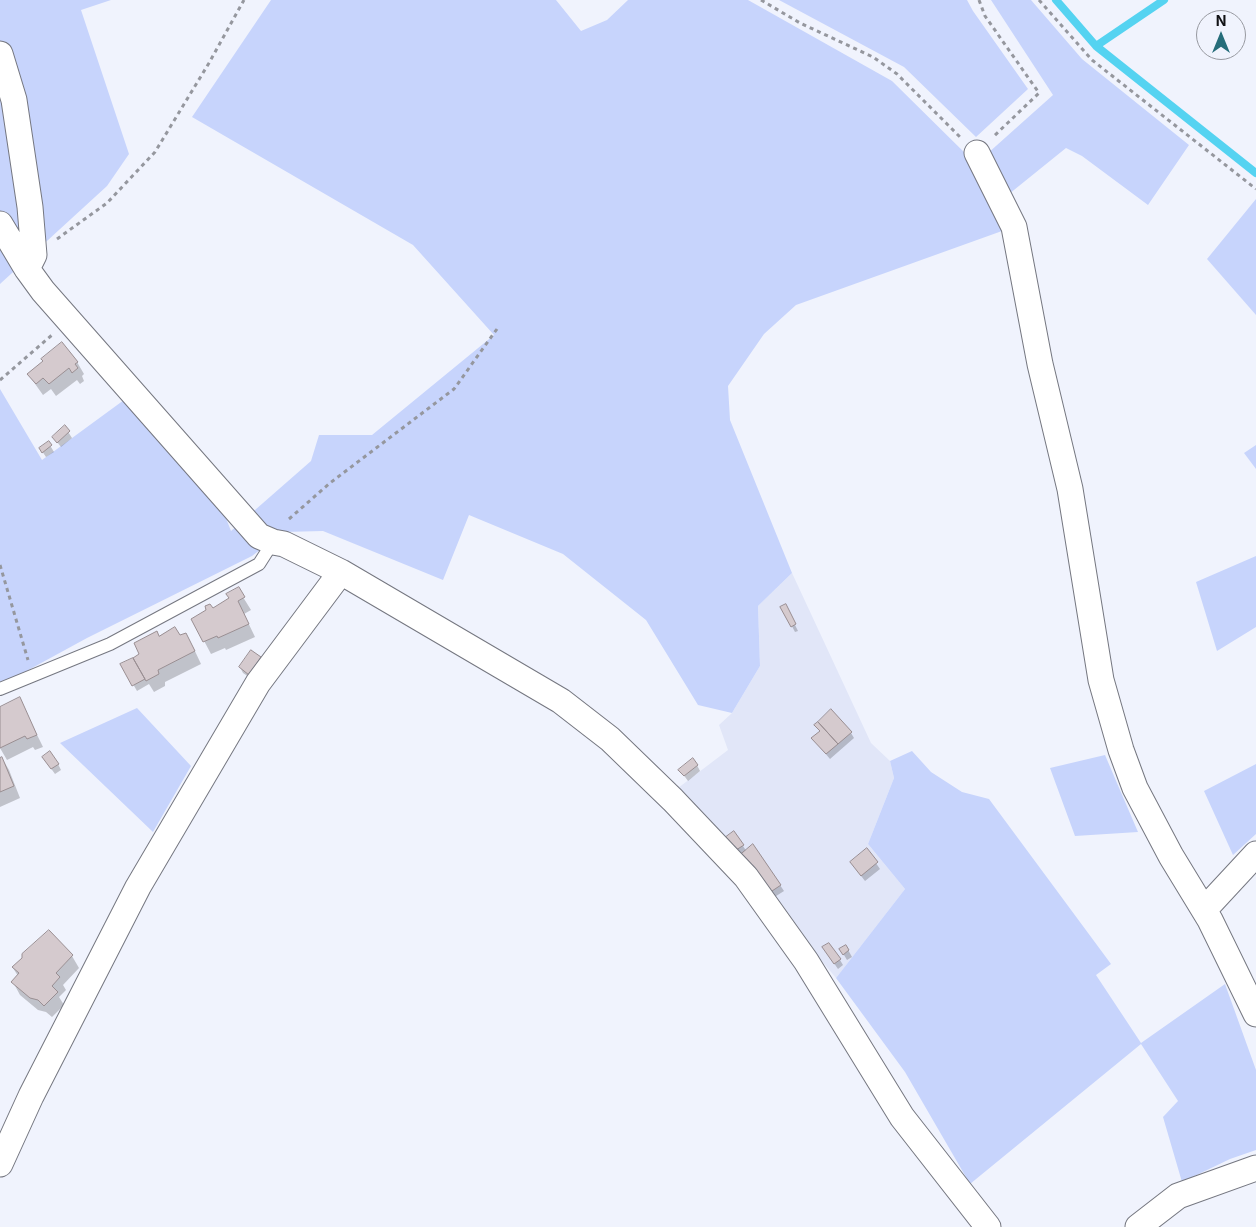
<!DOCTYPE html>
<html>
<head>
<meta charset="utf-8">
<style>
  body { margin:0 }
  #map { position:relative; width:1256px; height:1227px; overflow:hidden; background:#f0f3fd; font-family:Inter,sans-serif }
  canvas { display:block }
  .north { position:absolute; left:1196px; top:10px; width:50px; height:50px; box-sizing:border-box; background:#f0f3fd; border:1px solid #9799a0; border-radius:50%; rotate:0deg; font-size:14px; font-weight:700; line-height:20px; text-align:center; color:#111215 }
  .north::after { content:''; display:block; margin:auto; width:18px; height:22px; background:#266d7a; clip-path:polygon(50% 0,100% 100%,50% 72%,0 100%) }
</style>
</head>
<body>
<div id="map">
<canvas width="1256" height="1227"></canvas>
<div class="north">N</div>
</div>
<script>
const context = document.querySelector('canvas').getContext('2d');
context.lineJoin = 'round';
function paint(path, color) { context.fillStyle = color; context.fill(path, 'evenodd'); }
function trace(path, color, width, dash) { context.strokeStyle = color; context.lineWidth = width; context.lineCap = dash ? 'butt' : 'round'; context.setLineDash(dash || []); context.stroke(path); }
const built = new Path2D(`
  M 792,573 L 871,743 L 890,761 L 894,778 L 868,844 L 905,889 L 836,978 L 678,788 L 728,750 L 719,725 L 732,713 L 760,666 L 758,606 Z`);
const green = new Path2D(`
  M 0,0 L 111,0 L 81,10 L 129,154 L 107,186 L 0,284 Z
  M 271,0 L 556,0 L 581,31 L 607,20 L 628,0 L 748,0 L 892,81 L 970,158 L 987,194 L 1002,231 L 796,305 L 764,334 L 728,386 L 730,420 L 792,573 L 758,606 L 760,666 L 732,713 L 698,705 L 646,620 L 563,554 L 469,515 L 443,580 L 323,531 L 283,532 L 252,556 L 87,638 L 21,674 L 0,682 L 0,389 L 42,460 L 124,400 L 224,513 L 231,531 L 311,461 L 319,435 L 372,435 L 494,335 L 413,245 L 192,117 Z
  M 779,0 L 967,0 L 973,11 L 1028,89 L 976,137 L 904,67 Z
  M 991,0 L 1031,0 L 1082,59 L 1189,145 L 1148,205 L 1082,156 L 1066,148 L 1009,194 L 987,154 L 1053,95 Z
  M 1256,199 L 1256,315 L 1207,259 Z
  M 1256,445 L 1256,469 L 1244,453 Z
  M 1256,556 L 1256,627 L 1217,651 L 1196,582 Z
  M 137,708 L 191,766 L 153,832 L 60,743 Z
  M 912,751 L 931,772 L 962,792 L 989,799 L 1111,964 L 1096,975 L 1141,1043 L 1225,984 L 1256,1070 L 1256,1150 L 1230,1159 L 1182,1182 L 1163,1117 L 1178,1101 L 1141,1044 L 970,1184 L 905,1072 L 836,978 L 905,889 L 868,844 L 894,778 L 890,761 Z
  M 1105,755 L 1138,832 L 1075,836 L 1050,768 Z
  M 1256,764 L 1256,834 L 1233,855 L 1204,791 Z`);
const shadow = new Path2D(`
  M 77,362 L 84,374 L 82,376 L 84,381 L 80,384 L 77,380 L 56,396 L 51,389 L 43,395 L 28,374 Z
  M 65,427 L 72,438 L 61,447 L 53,437 Z
  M 48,442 L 54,452 L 46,457 L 40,448 Z
  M 238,589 L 251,610 L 244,614 L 255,637 L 226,650 L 225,648 L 211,654 L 193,620 L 230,599 Z
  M 782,607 L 788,611 L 798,631 L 795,632 Z
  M 159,637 L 180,637 L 193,647 L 201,664 L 165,682 L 165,686 L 154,692 L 149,684 L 137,691 L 122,665 L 135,659 Z
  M 260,657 L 264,663 L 252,679 L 243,673 L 240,667 Z
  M 19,698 L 43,747 L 35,750 L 33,747 L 7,760 L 0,748 L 0,708 Z
  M 816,725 L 851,733 L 854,738 L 830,759 L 813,739 L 820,732 Z
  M 2,758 L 9,770 L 20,798 L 0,807 L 0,759 Z
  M 47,763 L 58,764 L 61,770 L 55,774 Z
  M 697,765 L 700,771 L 688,781 L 680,770 Z
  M 728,838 L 743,846 L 747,852 L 780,885 L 784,891 L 773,898 Z
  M 867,850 L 880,869 L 865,881 L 855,868 Z
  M 49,932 L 72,956 L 79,968 L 63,985 L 66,990 L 59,997 L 64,1005 L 52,1017 L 46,1012 L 38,1010 L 20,995 L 13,982 L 18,976 L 13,968 Z
  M 846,946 L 852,957 L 847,960 L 841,950 Z
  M 827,953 L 840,960 L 843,965 L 838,969 Z`);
const stream = new Path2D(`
  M 1056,0 L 1096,46 L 1256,173
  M 1096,46 L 1164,0`);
const building = new Path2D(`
  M 62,342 L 78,362 L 75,364 L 78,368 L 72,373 L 69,368 L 49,384 L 43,378 L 36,384 L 27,374 L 43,361 L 41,359 Z
  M 65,425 L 70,431 L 57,443 L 52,437 Z
  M 49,441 L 52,445 L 42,453 L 39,448 Z
  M 239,587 L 245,597 L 238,601 L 249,624 L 218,638 L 217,636 L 203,642 L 191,619 L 206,610 L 205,606 L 210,604 L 213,608 L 229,598 L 226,594 Z
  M 786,604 L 796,624 L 791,627 L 780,607 Z
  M 175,627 L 180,635 L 186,633 L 195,651 L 158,670 L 159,674 L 146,681 L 133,658 L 139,654 L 134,643 L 157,631 L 159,636 Z
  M 251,650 L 261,657 L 249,675 L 239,667 Z
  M 133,658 L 145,679 L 132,686 L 120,664 Z
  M 20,697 L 37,735 L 27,739 L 25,736 L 0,748 L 0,707 Z
  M 831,709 L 852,732 L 838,744 L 818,722 Z
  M 818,722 L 838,744 L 826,754 L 811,738 L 820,731 L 814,725 Z
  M 50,751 L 59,764 L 51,769 L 42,757 Z
  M 2,757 L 14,786 L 0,792 L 0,758 Z
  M 693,758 L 698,765 L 684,776 L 678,770 Z
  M 734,831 L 744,845 L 736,850 L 726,837 Z
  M 753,844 L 781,885 L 769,893 L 739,856 Z
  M 867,848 L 878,862 L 861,876 L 850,862 Z
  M 49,930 L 73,955 L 56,973 L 60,977 L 52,986 L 58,992 L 44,1006 L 38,1000 L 30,998 L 11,982 L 19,973 L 12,967 L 22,958 L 22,954 Z
  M 829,943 L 841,959 L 834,964 L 822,947 Z
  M 846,945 L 849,950 L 843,955 L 839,949 Z`);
const path = new Path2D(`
  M 761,0 L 800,23 L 873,57 L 897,74 L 960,137
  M 979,0 L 985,16 L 1039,93 L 993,137
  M 1039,0 L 1092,60 L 1256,189
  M 57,239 L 107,203 L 155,152 L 209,63 L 244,0
  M 0,380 L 52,335
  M 289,519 L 330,483 L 454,389 L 497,329
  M 0,565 L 28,660`);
const lane = new Path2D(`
  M 0,689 L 110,644 L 259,564 L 273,542`);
const street = new Path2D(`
  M 0,54 L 14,100 L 30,207 L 34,255 L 27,269
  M 977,153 L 1014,227 L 1040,364 L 1070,489 L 1101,680 L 1121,750 L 1135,788 L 1171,856 L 1210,920 L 1256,1014
  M 0,224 L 27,269 L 43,291 L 259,536 L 273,542 L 284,544 L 341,572 L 561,701 L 610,739 L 673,800 L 746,877 L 806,961 L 902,1117 L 988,1227
  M 1204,910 L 1256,854
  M 0,1164 L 31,1096 L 138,887 L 258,683 L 341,572
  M 1138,1227 L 1178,1196 L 1256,1168`);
paint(built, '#e1e6f8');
paint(green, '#c7d4fc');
paint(shadow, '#0003');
trace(stream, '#55d3f1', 8);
paint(building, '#d5cace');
trace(building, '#998e92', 1);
trace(lane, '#757780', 14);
trace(street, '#757780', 27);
trace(path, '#95979e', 3, [4, 4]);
trace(lane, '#fff', 12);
trace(street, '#fff', 25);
</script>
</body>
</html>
